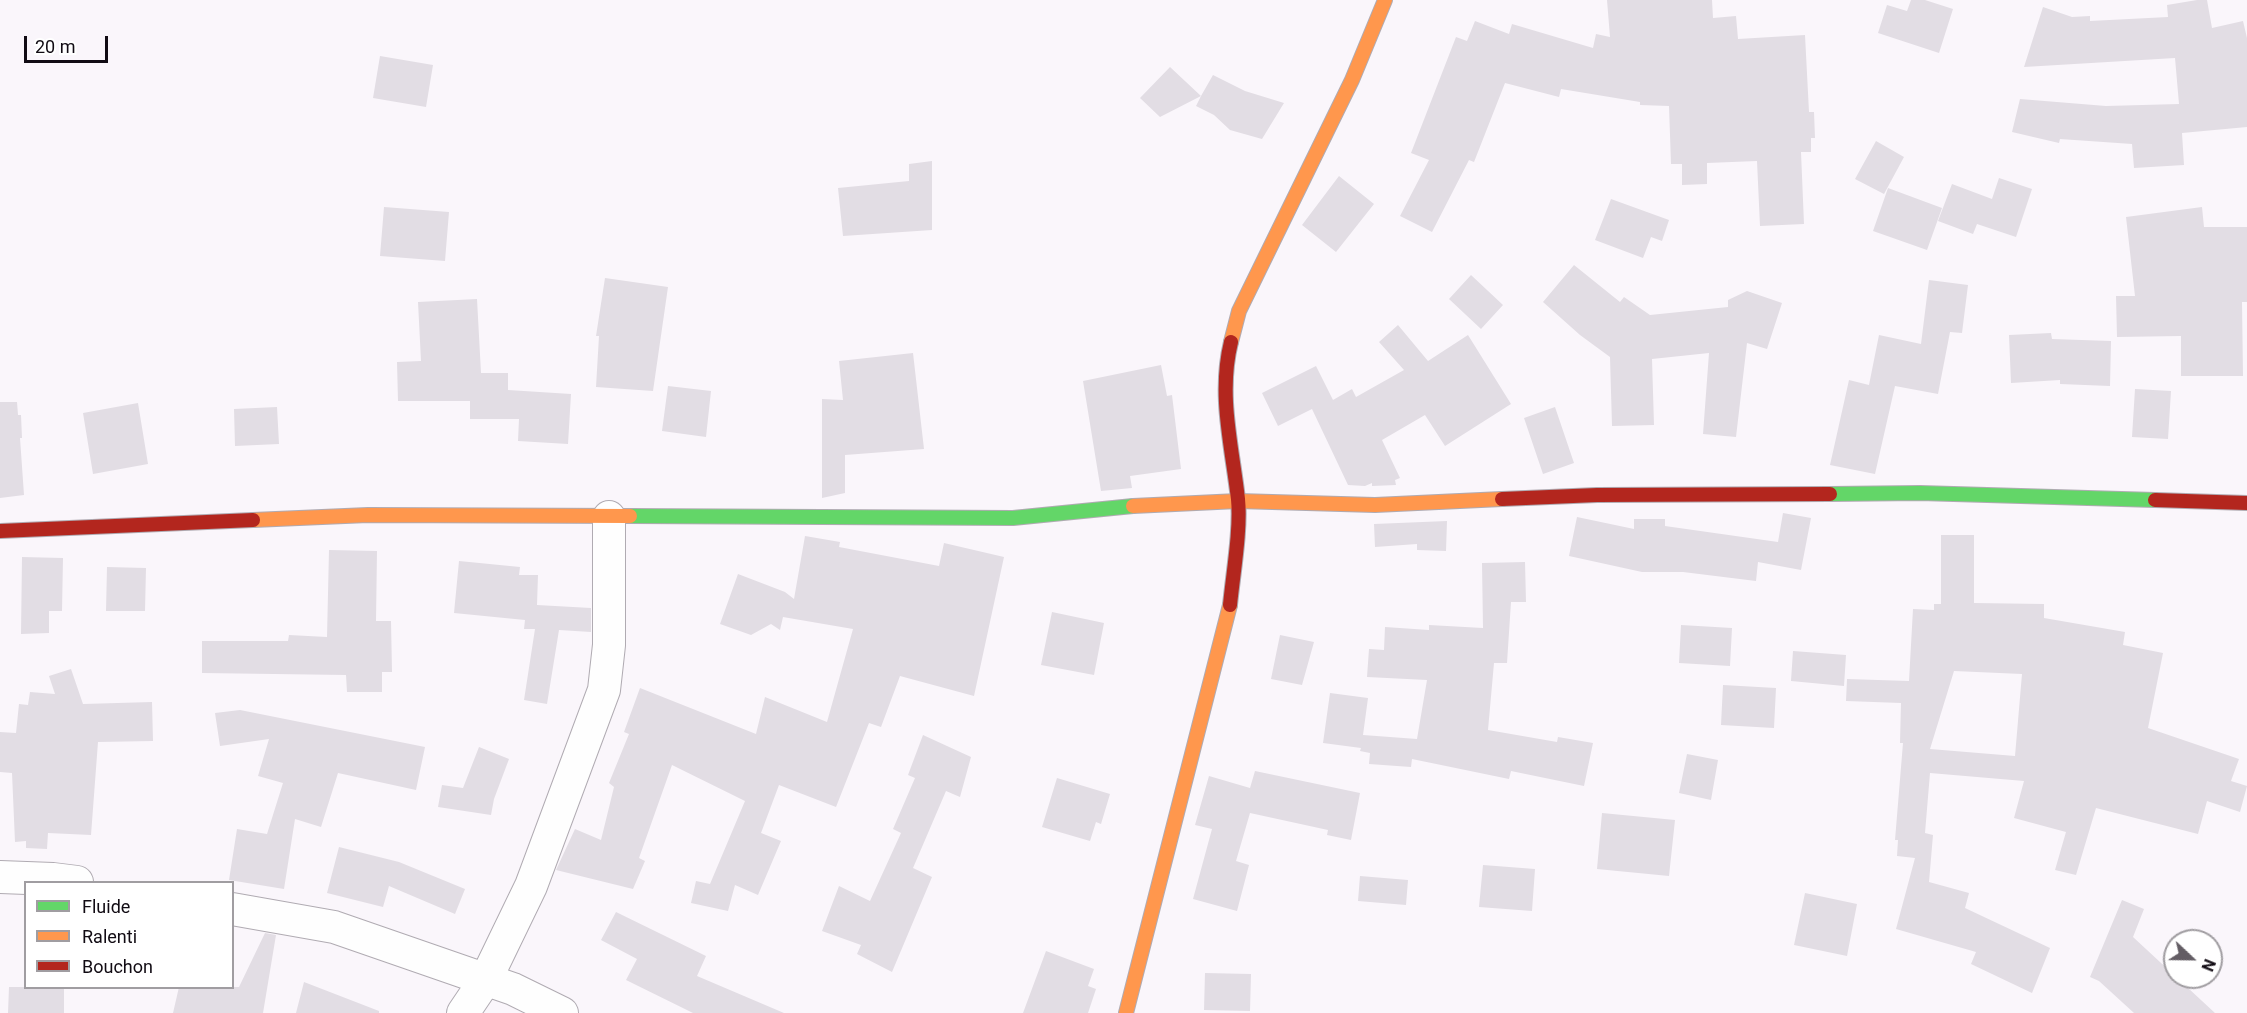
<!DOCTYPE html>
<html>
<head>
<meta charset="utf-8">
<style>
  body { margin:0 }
  #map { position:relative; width:2247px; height:1013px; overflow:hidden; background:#faf6fb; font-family:Roboto,sans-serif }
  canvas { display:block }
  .legend { position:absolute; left:24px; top:881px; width:210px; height:108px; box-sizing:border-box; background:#fff; border:2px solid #a09da1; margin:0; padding:8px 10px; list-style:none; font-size:18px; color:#110b13 }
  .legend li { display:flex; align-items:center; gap:12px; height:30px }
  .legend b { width:30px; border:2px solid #a09da1 }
  .north { position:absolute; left:2163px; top:929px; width:60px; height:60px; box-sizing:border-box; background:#fff; border:2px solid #a09da1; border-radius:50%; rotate:112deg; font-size:16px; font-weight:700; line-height:24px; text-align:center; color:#110b13 }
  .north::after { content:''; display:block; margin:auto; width:21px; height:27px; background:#635d64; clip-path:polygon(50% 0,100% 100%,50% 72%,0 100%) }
  .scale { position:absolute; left:24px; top:36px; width:84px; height:27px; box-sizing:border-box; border:3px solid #110b13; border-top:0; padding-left:8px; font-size:18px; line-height:21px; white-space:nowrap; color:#110b13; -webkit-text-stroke:4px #fff; paint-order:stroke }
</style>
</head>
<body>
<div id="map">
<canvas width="2247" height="1013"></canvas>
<ul class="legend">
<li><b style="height:8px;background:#63d668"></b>Fluide</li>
<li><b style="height:8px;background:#ff974d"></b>Ralenti</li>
<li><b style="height:8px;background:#b3261e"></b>Bouchon</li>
</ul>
<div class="north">N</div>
<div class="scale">20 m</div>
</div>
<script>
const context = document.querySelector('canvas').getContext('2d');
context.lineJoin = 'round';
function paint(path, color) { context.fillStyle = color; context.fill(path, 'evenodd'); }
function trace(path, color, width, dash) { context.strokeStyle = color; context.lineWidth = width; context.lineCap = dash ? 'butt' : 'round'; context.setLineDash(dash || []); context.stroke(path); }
const building = new Path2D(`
  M 1607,0 L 1712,0 L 1713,18 L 1736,16 L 1738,39 L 1805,35 L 1809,112 L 1814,112 L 1815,138 L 1811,138 L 1811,152 L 1801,152 L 1804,224 L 1760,226 L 1757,161 L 1707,163 L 1707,184 L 1682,185 L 1682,164 L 1671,164 L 1669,106 L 1640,105 L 1640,102 L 1561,89 L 1559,97 L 1505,83 L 1474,162 L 1469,160 L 1432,232 L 1400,216 L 1429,160 L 1411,153 L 1456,37 L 1467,41 L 1475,21 L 1509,34 L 1512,24 L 1593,48 L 1596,34 L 1610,37 Z
  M 1911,0 L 1925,0 L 1953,9 L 1939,53 L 1878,33 L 1887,5 L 1907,11 Z
  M 2197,0 L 2207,0 L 2212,28 L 2243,21 L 2247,38 L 2247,127 L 2182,133 L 2184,165 L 2134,168 L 2132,144 L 2060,139 L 2059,143 L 2012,132 L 2020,99 L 2106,106 L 2179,104 L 2175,58 L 2024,67 L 2043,7 L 2072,17 L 2090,16 L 2090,21 L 2168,17 L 2167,5 Z
  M 380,56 L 433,65 L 426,107 L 373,98 Z
  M 1170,67 L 1201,96 L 1213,75 L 1245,91 L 1284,103 L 1262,139 L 1230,130 L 1214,115 L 1196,106 L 1201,96 L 1160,117 L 1140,98 Z
  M 1876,141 L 1904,157 L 1884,194 L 1855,179 Z
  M 932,161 L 932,230 L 843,236 L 838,188 L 909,181 L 909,164 Z
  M 1339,176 L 1374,204 L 1336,252 L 1302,225 Z
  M 1999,178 L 2032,189 L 2016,237 L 1977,224 L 1973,234 L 1938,221 L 1952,184 L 1992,199 Z
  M 1888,188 L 1942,208 L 1927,250 L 1873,231 Z
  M 1611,199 L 1669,220 L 1662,241 L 1651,237 L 1643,258 L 1595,240 Z
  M 384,207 L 449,212 L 445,261 L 380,256 Z
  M 2202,207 L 2204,227 L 2247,227 L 2247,302 L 2242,302 L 2243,376 L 2181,376 L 2181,336 L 2117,337 L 2116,296 L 2135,296 L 2126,217 Z
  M 1574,265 L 1620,302 L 1624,297 L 1650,315 L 1728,307 L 1728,300 L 1747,291 L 1782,303 L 1767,349 L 1747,343 L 1736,437 L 1703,434 L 1709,353 L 1652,359 L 1654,425 L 1612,426 L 1610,357 L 1580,335 L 1543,302 Z
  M 1471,275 L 1503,305 L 1481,329 L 1449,299 Z
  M 605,278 L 668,287 L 653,391 L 596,387 L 599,336 L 596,336 Z
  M 1929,280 L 1968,285 L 1962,333 L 1950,332 L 1938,394 L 1895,386 L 1875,474 L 1830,465 L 1849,380 L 1869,385 L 1879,335 L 1921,344 Z
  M 477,299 L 481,373 L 508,373 L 508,390 L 571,394 L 568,444 L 518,441 L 519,419 L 470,419 L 470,401 L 398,401 L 397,362 L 421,361 L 418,302 Z
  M 1398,325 L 1428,361 L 1468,335 L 1511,404 L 1445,446 L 1425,415 L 1382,440 L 1400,478 L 1395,480 L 1396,485 L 1372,486 L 1372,483 L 1365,486 L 1348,485 L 1312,409 L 1278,426 L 1262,393 L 1316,366 L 1333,400 L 1352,389 L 1356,397 L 1404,370 L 1379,342 Z
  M 2051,333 L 2052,339 L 2111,341 L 2110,386 L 2060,384 L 2060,380 L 2011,383 L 2009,335 Z
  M 913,353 L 924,449 L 845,455 L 845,493 L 822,498 L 822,399 L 843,400 L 839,361 Z
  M 1161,365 L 1167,396 L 1172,395 L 1181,469 L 1130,476 L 1132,488 L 1101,491 L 1083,381 Z
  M 668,386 L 711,391 L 706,437 L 662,431 Z
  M 2135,389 L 2171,391 L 2168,439 L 2132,437 Z
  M 0,402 L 17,402 L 18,415 L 21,415 L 22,438 L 20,438 L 24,495 L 0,498 Z
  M 138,403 L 148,464 L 93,474 L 83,413 Z
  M 277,407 L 279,444 L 235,446 L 234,409 Z
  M 1555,407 L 1574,463 L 1543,474 L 1524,418 Z
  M 1783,513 L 1811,518 L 1801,570 L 1758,562 L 1756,581 L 1683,572 L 1642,572 L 1569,556 L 1577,517 L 1634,529 L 1634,519 L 1665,519 L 1665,526 L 1778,542 Z
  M 1447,521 L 1446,551 L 1417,550 L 1417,544 L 1375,547 L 1374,524 Z
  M 1941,535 L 1974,535 L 1974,603 L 2044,604 L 2044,618 L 2125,632 L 2123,645 L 2163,653 L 2148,728 L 2239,759 L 2231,781 L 2247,786 L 2240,812 L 2207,801 L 2198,834 L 2096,808 L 2076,875 L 2055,870 L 2066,832 L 2014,818 L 2024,781 L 1930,773 L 1925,833 L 1933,835 L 1929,882 L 1969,893 L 1965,908 L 2050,948 L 2032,993 L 1971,964 L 1976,952 L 1896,929 L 1915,858 L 1897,856 L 1898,840 L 1895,840 L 1903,743 L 1900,743 L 1901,703 L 1846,701 L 1847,679 L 1909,681 L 1913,609 L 1934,610 L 1934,604 L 1941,604 ZM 1954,671 L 2022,674 L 2015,756 L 1930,749 Z
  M 805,536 L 840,542 L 839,547 L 939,566 L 944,543 L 1004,557 L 974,696 L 900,676 L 881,727 L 869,723 L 836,807 L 779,785 L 761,833 L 781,841 L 758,895 L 735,885 L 728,911 L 691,903 L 696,881 L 710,884 L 745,801 L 672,765 L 639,858 L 645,861 L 633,889 L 556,870 L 575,829 L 601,840 L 614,787 L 609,783 L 629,734 L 624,732 L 640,688 L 756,734 L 765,697 L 827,722 L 853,629 L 783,617 L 780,630 L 771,624 L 751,635 L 720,624 L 738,574 L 785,592 L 794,599 Z
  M 329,550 L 377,551 L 376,621 L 391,621 L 392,672 L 382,672 L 382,692 L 347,692 L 346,675 L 202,673 L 202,641 L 288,641 L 289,635 L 327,637 Z
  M 22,557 L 63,558 L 62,611 L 49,611 L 49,633 L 21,634 Z
  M 459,561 L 520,567 L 519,575 L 538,575 L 537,605 L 591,608 L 591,632 L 559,630 L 547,704 L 524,700 L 535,629 L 524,629 L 525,620 L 454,613 Z
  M 1525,562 L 1526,602 L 1511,602 L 1507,663 L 1494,663 L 1488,730 L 1557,742 L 1558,737 L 1593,743 L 1584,786 L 1511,771 L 1509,779 L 1412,759 L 1411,767 L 1369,764 L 1370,753 L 1360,751 L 1361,748 L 1323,743 L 1330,693 L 1368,698 L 1363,735 L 1417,739 L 1427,680 L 1367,677 L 1369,649 L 1384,650 L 1385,627 L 1429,630 L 1429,625 L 1483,628 L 1482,563 Z
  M 107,567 L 146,568 L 145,611 L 106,611 Z
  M 1052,612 L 1104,623 L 1094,675 L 1041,665 Z
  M 1681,625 L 1732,628 L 1730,666 L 1679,663 Z
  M 1280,635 L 1314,642 L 1302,685 L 1271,679 Z
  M 1793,651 L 1846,655 L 1844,686 L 1791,681 Z
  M 71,669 L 83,704 L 152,702 L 153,741 L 98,742 L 91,835 L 48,833 L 47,849 L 26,848 L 26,841 L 15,842 L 12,773 L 0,772 L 0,732 L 16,733 L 19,704 L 28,705 L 30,692 L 55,694 L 49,676 Z
  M 1723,685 L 1776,688 L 1774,728 L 1721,725 Z
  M 240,710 L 425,747 L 416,790 L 338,773 L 321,827 L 295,819 L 284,889 L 229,880 L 237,829 L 267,834 L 283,783 L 258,776 L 269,739 L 220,746 L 215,713 Z
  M 923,735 L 971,757 L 960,797 L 946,791 L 913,868 L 932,877 L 892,972 L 857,954 L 861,945 L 822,931 L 839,886 L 870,901 L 901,833 L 893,829 L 915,778 L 908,775 Z
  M 479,747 L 509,759 L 494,799 L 491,815 L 438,807 L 442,785 L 463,788 Z
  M 1687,754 L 1718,760 L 1711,800 L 1679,793 Z
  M 1255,771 L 1360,793 L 1351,840 L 1327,835 L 1328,830 L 1250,813 L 1236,861 L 1249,865 L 1237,911 L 1193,899 L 1212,829 L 1195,825 L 1209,776 L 1250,788 Z
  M 1057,778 L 1110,794 L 1101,824 L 1096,822 L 1090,841 L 1042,827 Z
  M 1602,813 L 1675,820 L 1669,876 L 1597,869 Z
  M 339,847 L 399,862 L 465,889 L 455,914 L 389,886 L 383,907 L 327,893 Z
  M 1483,865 L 1535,869 L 1532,911 L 1479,907 Z
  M 1360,876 L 1408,880 L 1406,905 L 1358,901 Z
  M 1805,893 L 1857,904 L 1847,956 L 1794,945 Z
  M 2122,900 L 2144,909 L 2133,937 L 2215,1013 L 2134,1013 L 2099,981 L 2090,977 Z
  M 616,912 L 706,956 L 697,976 L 784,1013 L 693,1013 L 626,980 L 637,959 L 601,940 Z
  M 265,933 L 276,935 L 263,1013 L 173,1013 L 179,987 L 239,987 Z
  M 1046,951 L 1094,969 L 1088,986 L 1096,989 L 1088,1013 L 1023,1013 Z
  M 1205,973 L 1251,974 L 1250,1011 L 1204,1010 Z
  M 304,982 L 379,1011 L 379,1013 L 296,1013 Z
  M 9,987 L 64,987 L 64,1013 L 8,1013 Z`);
const street = new Path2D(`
  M 0,877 L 53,879 L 77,882
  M 232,909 L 334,927 L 513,989 L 562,1013
  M 463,1013 L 486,979 L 531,886 L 604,690 L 609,645 L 609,517`);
const fast = new Path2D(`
  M 1830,494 L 1920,493 L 2155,500
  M 630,516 L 1013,518 L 1133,506`);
const slow = new Path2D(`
  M 1231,342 L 1239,311 L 1352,80 L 1385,0
  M 1133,506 L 1238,501 L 1375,505 L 1502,499
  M 253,520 L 368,515 L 630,516
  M 1126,1013 L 1230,605`);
const jam = new Path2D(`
  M 1502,499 L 1597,495 L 1830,494
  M 2155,500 L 2247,503
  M 0,531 L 253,520
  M 1230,605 C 1233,574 1241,529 1238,499 C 1232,446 1218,395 1231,342`);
paint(building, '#e2dde4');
trace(street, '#b0abb2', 34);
trace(fast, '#b0abb2', 16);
trace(slow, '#b0abb2', 16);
trace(jam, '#b0abb2', 16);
trace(street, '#fefefe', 32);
trace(fast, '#63d668', 14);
trace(slow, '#ff974d', 14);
trace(jam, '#b3261e', 14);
</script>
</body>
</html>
